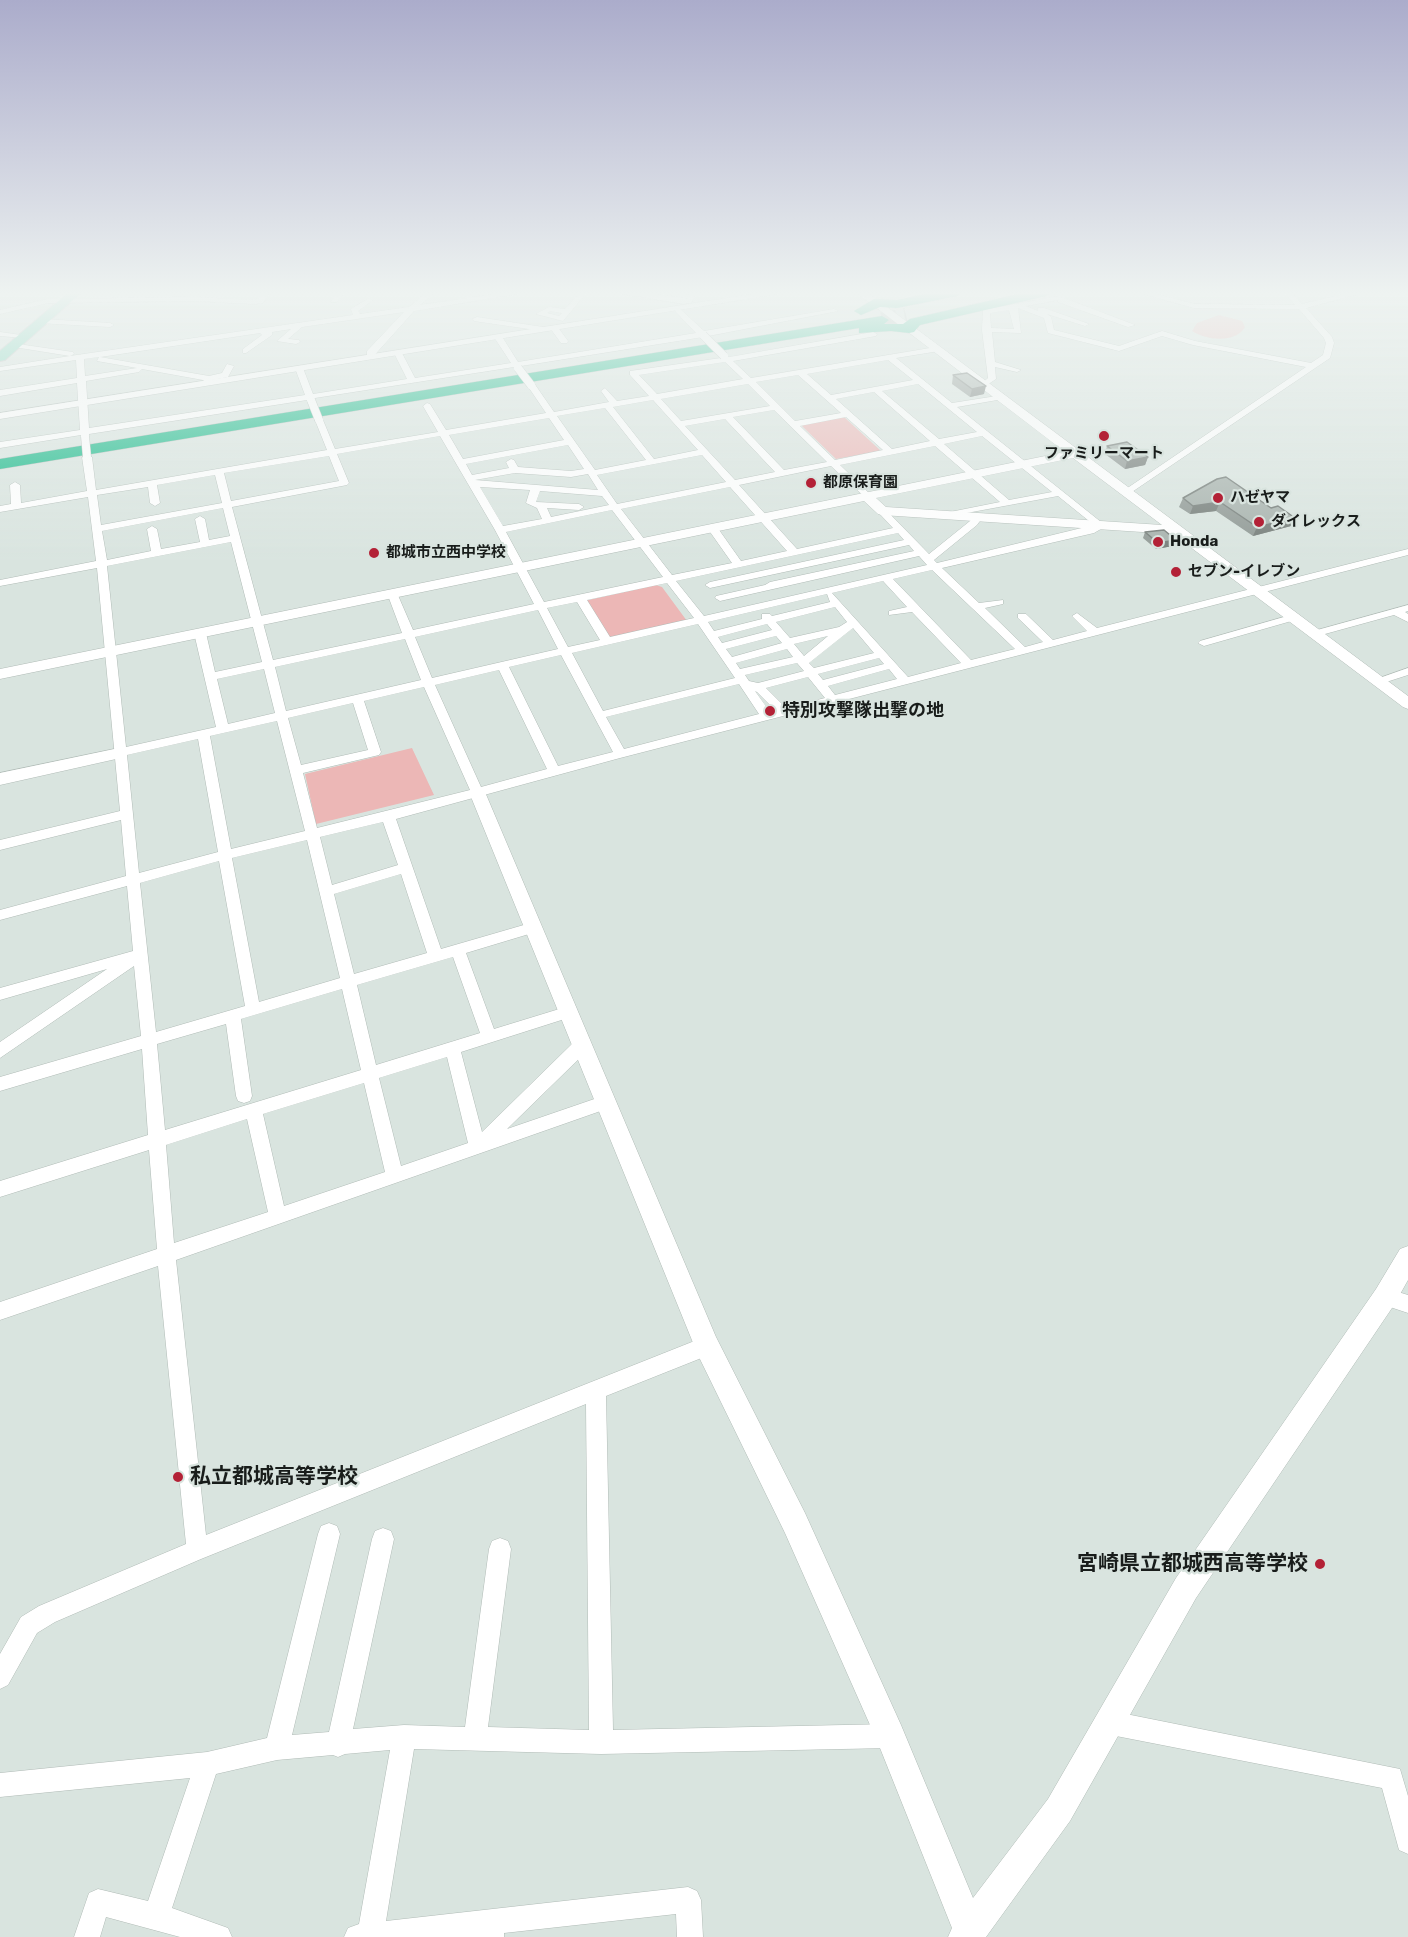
<!DOCTYPE html>
<html>
<head>
<meta charset="utf-8">
<style>
  body { margin:0 }
  canvas { display:block; background:#d9e4df }
</style>
</head>
<body>
<canvas width="1408" height="1937"></canvas>
<script>
const context = document.querySelector('canvas').getContext('2d');
context.lineJoin = 'round';
function paint(path, color) { context.fillStyle = color; context.fill(path, 'evenodd'); }
function trace(path, color, width, dash) { context.strokeStyle = color; context.lineWidth = width; context.lineCap = dash ? 'butt' : 'round'; context.setLineDash(dash || []); context.stroke(path); }
function write(font, color, halo, rows, align = 'center') {
  context.font = font + ' Rubik,"Noto Sans JP",sans-serif'; context.lineWidth = 4.5; context.setLineDash([]); context.textBaseline = 'middle'; context.strokeStyle = halo; context.fillStyle = color; for (const [text, x, y, turn = 0] of rows) {
    context.save(); context.translate(x, y); context.rotate((+turn || 0) * Math.PI / 180); context.textAlign = isNaN(turn) ? turn : align; if (halo) context.strokeText(text, 0, 0); context.fillText(text, 0, 0); context.restore();
  }
}
const green = new Path2D(`
  M 1219,315 L 1242,321 L 1245,327 C 1235,344 1206,340 1192,331 L 1197,323 Z
  M 844,417 L 881,451 L 836,459 L 801,425 Z
  M 656,585 L 662,587 L 687,621 L 608,640 L 584,601 Z
  M 412,748 L 434,795 L 316,824 L 305,774 Z`);
const motorwayTunnel = new Path2D(`
  M 882,320 L 906,315`);
const minor = new Path2D(`
  M 263,292 L 270,292 L 263,303 L 254,304 L 195,301 L 48,303 L 0,314 L 0,310 L 48,299 L 195,297 L 254,300 L 258,299 Z
  M 337,292 L 345,292 L 337,302 L 331,302 Z
  M 427,292 L 435,292 L 420,305 L 508,292 L 529,292 L 414,311 L 371,359 L 367,357 L 367,351 L 404,312 L 302,327 L 288,339 L 299,340 L 300,342 L 296,344 L 277,341 L 291,329 L 272,332 L 272,335 L 246,353 L 243,353 L 243,349 L 262,335 L 260,333 L 100,357 L 209,376 L 222,373 L 227,364 L 234,366 L 228,377 L 212,380 L 213,383 L 209,385 L 203,380 L 142,369 L 139,372 L 86,381 L 89,428 L 305,395 L 295,368 L 299,366 L 303,368 L 313,394 L 407,379 L 394,353 L 398,351 L 402,353 L 415,378 L 511,363 L 494,337 L 498,335 L 501,335 L 518,362 L 696,333 L 675,311 L 678,307 L 704,331 L 834,309 L 838,311 L 703,337 L 521,366 L 522,368 L 518,370 L 514,367 L 315,398 L 311,403 L 307,400 L 89,434 L 88,438 L 85,439 L 81,435 L 0,448 L 0,442 L 80,430 L 77,383 L 0,396 L 0,390 L 77,378 L 76,360 L 0,371 L 0,367 L 70,356 L 14,347 L 11,347 L 11,343 L 73,352 L 74,354 L 70,356 L 353,315 L 351,309 L 369,298 L 373,300 L 358,311 L 360,314 L 409,307 ZM 99,357 L 97,361 L 137,368 L 85,376 L 84,359 Z
  M 580,292 L 587,292 L 563,321 L 536,314 L 549,307 L 565,309 ZM 550,311 L 562,313 L 559,316 L 547,313 Z
  M 690,292 L 697,292 L 691,303 L 685,303 Z
  M 1136,292 L 1150,292 L 1194,304 L 1295,305 L 1284,292 L 1291,292 L 1302,304 L 1352,292 L 1366,292 L 1306,308 L 1332,337 L 1334,343 L 1330,358 L 1126,496 L 1121,493 L 1123,491 L 1306,367 L 1193,345 L 1162,336 L 1119,351 L 1048,333 L 1044,318 L 1018,308 L 1021,333 L 992,332 L 995,362 L 1021,370 L 1017,372 L 995,367 L 996,379 L 984,387 L 980,385 L 988,378 L 982,330 L 983,310 L 1058,296 L 1058,300 L 1026,306 L 1038,311 L 1038,308 L 1044,308 L 1089,324 L 1085,326 L 1047,314 L 1051,317 L 1054,330 L 1119,346 L 1162,331 L 1195,341 L 1311,363 L 1323,355 L 1326,343 L 1324,338 L 1299,309 L 1194,308 ZM 1009,310 L 1014,329 L 991,328 L 990,313 Z
  M 1058,298 L 1064,298 L 1135,325 L 1128,327 L 1058,302 Z
  M 477,317 L 543,327 L 547,329 L 543,331 L 474,321 L 473,319 Z
  M 42,319 L 110,323 L 114,325 L 110,327 L 39,323 L 38,321 Z
  M 551,326 L 557,326 L 568,341 L 567,343 L 561,343 L 550,328 Z
  M 0,332 L 28,336 L 24,338 L 0,336 Z
  M 873,332 L 877,334 L 876,336 L 733,361 L 751,378 L 936,347 L 940,349 L 939,351 L 896,358 L 952,403 L 1003,395 L 1003,399 L 957,407 L 1106,526 L 1094,533 L 942,568 L 979,603 L 1003,600 L 1003,604 L 985,608 L 1025,647 L 1043,642 L 1018,618 L 1018,614 L 1026,614 L 1053,640 L 1087,631 L 1072,616 L 1077,613 L 1097,628 L 1408,549 L 1408,555 L 620,758 L 396,819 L 441,949 L 534,922 L 539,923 L 541,927 L 539,931 L 466,953 L 494,1029 L 569,1006 L 574,1008 L 577,1012 L 574,1016 L 461,1052 L 482,1132 L 576,1040 L 582,1038 L 588,1040 L 590,1045 L 588,1050 L 507,1129 L 606,1095 L 612,1097 L 614,1102 L 612,1107 L 176,1260 L 206,1535 L 707,1336 L 714,1339 L 717,1346 L 714,1353 L 606,1396 L 613,1730 L 890,1724 L 898,1728 L 902,1736 L 898,1744 L 890,1748 L 601,1754 L 414,1749 L 386,1921 L 688,1887 L 697,1891 L 701,1900 L 703,1937 L 677,1937 L 676,1914 L 504,1933 L 504,1937 L 344,1937 L 348,1928 L 359,1924 L 390,1750 L 345,1754 L 338,1757 L 333,1755 L 277,1760 L 216,1774 L 172,1908 L 228,1928 L 232,1937 L 180,1937 L 106,1917 L 100,1937 L 74,1937 L 89,1893 L 98,1889 L 148,1901 L 190,1778 L 0,1797 L 0,1773 L 207,1752 L 267,1738 L 318,1534 L 321,1526 L 329,1523 L 337,1526 L 340,1534 L 292,1735 L 329,1732 L 372,1539 L 375,1531 L 383,1528 L 391,1531 L 394,1539 L 353,1729 L 404,1725 L 465,1727 L 489,1549 L 492,1541 L 500,1538 L 508,1541 L 511,1549 L 488,1727 L 589,1730 L 586,1404 L 201,1559 L 55,1622 L 37,1633 L 8,1685 L 0,1689 L 0,1654 L 21,1617 L 39,1606 L 186,1544 L 158,1266 L 0,1320 L 0,1302 L 157,1249 L 149,1150 L 0,1197 L 0,1181 L 148,1135 L 142,1049 L 0,1091 L 0,1077 L 141,1036 L 134,966 L 0,1058 L 0,1042 L 107,969 L 0,1000 L 0,988 L 133,951 L 127,886 L 0,920 L 0,910 L 126,876 L 121,820 L 0,850 L 0,840 L 120,811 L 97,568 L 0,586 L 0,580 L 96,561 L 88,497 L 0,512 L 0,506 L 11,504 L 10,485 L 15,482 L 20,485 L 21,503 L 87,491 L 82,457 L 87,454 L 92,457 L 96,490 L 327,450 L 315,420 L 319,417 L 323,420 L 335,449 L 438,432 L 423,406 L 427,403 L 430,404 L 446,430 L 546,413 L 527,385 L 531,383 L 534,383 L 554,412 L 609,402 L 601,391 L 605,388 L 617,401 L 649,396 L 630,375 L 630,371 L 721,358 L 721,354 L 724,354 L 729,357 ZM 888,360 L 913,380 L 831,395 L 807,374 ZM 725,362 L 743,379 L 657,394 L 639,375 ZM 798,375 L 841,413 L 795,421 L 756,382 ZM 748,384 L 770,406 L 681,421 L 661,399 ZM 918,384 L 977,432 L 939,439 L 882,391 ZM 874,392 L 930,441 L 892,449 L 836,399 ZM 653,400 L 698,450 L 654,459 L 613,407 ZM 605,408 L 646,460 L 595,470 L 557,416 ZM 774,410 L 827,462 L 784,470 L 733,417 ZM 846,417 L 883,450 L 835,460 L 800,426 ZM 549,418 L 564,440 L 463,459 L 449,435 ZM 725,419 L 775,472 L 735,480 L 685,426 ZM 440,436 L 495,530 L 534,604 L 413,630 L 397,593 L 392,590 L 387,593 L 402,633 L 273,660 L 232,507 L 347,485 L 349,483 L 337,454 ZM 982,436 L 1052,492 L 1009,500 L 944,444 ZM 568,445 L 584,469 L 571,471 L 518,467 L 514,460 L 511,459 L 506,462 L 509,468 L 472,475 L 466,464 ZM 935,446 L 1000,502 L 945,513 L 945,517 L 1058,496 L 1094,525 L 937,563 L 934,560 L 977,525 L 982,518 L 980,516 L 974,516 L 970,521 L 929,554 L 885,509 L 882,508 L 877,511 L 893,528 L 797,549 L 739,485 L 831,466 L 868,500 L 871,499 L 871,495 L 840,465 ZM 702,455 L 726,482 L 617,504 L 597,475 ZM 329,456 L 339,481 L 231,501 L 224,473 ZM 515,473 L 571,477 L 588,474 L 598,490 L 475,480 ZM 215,475 L 222,503 L 101,525 L 97,495 L 148,487 L 150,503 L 155,506 L 160,503 L 157,485 ZM 480,487 L 530,490 L 526,503 L 537,508 L 542,519 L 503,526 ZM 730,487 L 787,551 L 741,561 L 717,527 L 713,526 L 708,529 L 732,563 L 672,575 L 621,509 ZM 540,491 L 602,496 L 609,505 L 551,517 L 547,508 L 579,510 L 584,507 L 579,504 L 536,502 ZM 223,508 L 230,536 L 209,540 L 205,519 L 200,516 L 195,519 L 200,542 L 161,549 L 157,529 L 152,526 L 147,529 L 151,551 L 107,560 L 102,531 ZM 612,510 L 663,577 L 544,602 L 506,532 ZM 898,533 L 904,540 L 710,582 L 705,585 L 710,588 L 909,545 L 914,551 L 770,582 L 765,585 L 716,596 L 715,598 L 720,601 L 919,556 L 927,565 L 704,616 L 676,581 ZM 231,542 L 262,662 L 215,672 L 206,633 L 200,630 L 196,631 L 194,633 L 216,727 L 126,747 L 107,566 ZM 932,570 L 1015,649 L 971,660 L 893,579 ZM 883,581 L 907,607 L 889,611 L 889,615 L 912,612 L 961,663 L 908,677 L 832,593 ZM 667,583 L 694,618 L 610,637 L 587,600 ZM 827,594 L 830,602 L 772,616 L 770,614 L 762,614 L 762,619 L 714,631 L 708,622 ZM 577,602 L 600,640 L 568,647 L 547,608 ZM 835,607 L 847,622 L 839,627 L 790,638 L 776,622 ZM 538,610 L 558,649 L 432,678 L 415,637 ZM 698,624 L 735,678 L 603,711 L 572,653 ZM 767,624 L 772,630 L 722,643 L 718,637 ZM 853,628 L 874,653 L 814,668 L 809,663 ZM 776,636 L 782,643 L 732,657 L 726,649 ZM 828,636 L 804,656 L 794,644 ZM 405,639 L 421,680 L 286,711 L 275,667 ZM 787,649 L 793,657 L 740,669 L 736,663 ZM 561,655 L 613,752 L 558,766 L 509,667 ZM 879,658 L 884,664 L 823,680 L 818,674 ZM 797,663 L 804,671 L 758,683 L 749,681 L 745,675 ZM 264,669 L 275,713 L 228,724 L 217,679 ZM 889,669 L 897,679 L 835,695 L 828,686 ZM 499,670 L 547,769 L 481,787 L 435,685 ZM 808,677 L 825,698 L 786,708 L 766,688 ZM 739,684 L 759,714 L 624,749 L 606,717 ZM 424,687 L 470,790 L 317,828 L 303,773 L 379,755 L 381,752 L 364,701 ZM 755,691 L 757,692 L 775,710 L 770,712 ZM 353,703 L 368,750 L 301,765 L 288,718 ZM 277,721 L 305,831 L 231,849 L 210,736 ZM 198,739 L 218,852 L 139,873 L 127,755 ZM 383,822 L 398,865 L 332,885 L 320,837 ZM 307,840 L 340,978 L 259,1002 L 232,858 ZM 219,861 L 245,1006 L 156,1032 L 140,883 ZM 401,874 L 427,953 L 354,974 L 334,894 ZM 453,957 L 480,1033 L 376,1065 L 357,985 ZM 342,989 L 361,1070 L 165,1130 L 157,1044 L 226,1024 L 236,1096 L 238,1101 L 244,1103 L 250,1101 L 252,1096 L 241,1019 ZM 447,1057 L 468,1143 L 401,1166 L 379,1078 ZM 364,1083 L 385,1172 L 284,1206 L 263,1114 ZM 247,1119 L 268,1212 L 174,1243 L 166,1145 Z
  M 1408,605 L 1408,611 L 1405,612 L 1408,614 L 1408,622 L 1394,615 L 1314,637 L 1308,634 L 1310,632 Z
  M 1291,615 L 1296,618 L 1295,620 L 1204,646 L 1198,643 L 1200,641 Z
  M 1408,668 L 1408,675 L 1377,685 L 1371,681 Z
  M 1385,1288 L 1408,1295 L 1408,1313 L 1378,1303 L 1376,1297 L 1378,1291 Z
  M 1111,1711 L 1400,1769 L 1408,1796 L 1408,1854 L 1399,1850 L 1382,1788 L 1111,1735 L 1103,1731 L 1099,1723 L 1103,1715 Z`);
const tertiary = new Path2D(`
  M 610,292 L 640,292 L 685,298 L 690,301 L 685,304 Z
  M 765,292 L 790,292 L 0,419 L 0,413 Z
  M 856,292 L 867,292 L 1408,696 L 1408,709 L 1403,707 L 1173,534 L 882,515 L 878,514 L 864,501 L 0,679 L 0,669 L 1065,452 ZM 1073,458 L 1162,525 L 886,507 L 876,498 Z
  M 119,748 L 125,749 L 127,753 L 125,757 L 0,785 L 0,773 Z
  M 477,786 L 483,788 L 485,792 L 716,1337 L 805,1513 L 901,1725 L 973,1898 L 1048,1799 L 1176,1578 L 1376,1289 L 1400,1249 L 1408,1246 L 1408,1280 L 1394,1305 L 1196,1598 L 1070,1821 L 986,1937 L 948,1937 L 952,1928 L 878,1743 L 785,1533 L 698,1355 L 469,792 L 471,788 Z`);
const primary = new Path2D(`
  M 69,292 L 82,292 L 5,360 L 0,361 L 0,351 Z`);
const motorway = new Path2D(`
  M 935,292 L 963,292 L 957,296 L 897,308 L 880,307 L 861,315 L 854,311 L 874,299 L 897,300 Z
  M 1027,292 L 1052,292 L 1046,296 L 920,325 L 914,332 L 909,333 L 891,331 L 859,333 L 859,328 L 0,469 L 0,459 L 882,316 L 889,320 L 884,324 L 903,324 L 910,319 Z`);
const minorBridge = new Path2D(`
  M 703,335 L 724,356
  M 518,368 L 531,385
  M 311,400 L 319,420
  M 85,436 L 87,457`);
const wall = new Path2D(`
  M 953,375 L 984,394 L 970,397 L 952,384 Z
  M 1107,446 L 1148,457 L 1145,465 L 1125,469 L 1105,454 Z
  M 1217,479 L 1291,526 L 1253,536 L 1216,511 L 1190,514 L 1179,507 L 1183,498 Z
  M 1145,532 L 1176,540 L 1173,546 L 1156,549 L 1143,538 Z`);
const shadedWall = new Path2D(`
  M 986,386 L 984,394 L 970,397 L 972,389 Z
  M 1148,457 L 1145,465 L 1125,469 L 1127,461 Z
  M 1220,502 L 1216,511 L 1190,514 L 1193,506 Z
  M 1295,518 L 1291,526 L 1253,536 L 1257,527 Z
  M 1176,540 L 1173,546 L 1156,549 L 1158,543 Z`);
const building = new Path2D(`
  M 967,373 L 986,386 L 972,389 L 953,375 Z
  M 1127,442 L 1148,457 L 1127,461 L 1107,446 Z
  M 1226,477 L 1271,508 L 1278,506 L 1295,518 L 1257,527 L 1220,502 L 1193,506 L 1183,498 L 1217,479 Z
  M 1164,530 L 1176,540 L 1158,543 L 1145,532 Z`);
const markers = [
  [1104,436,6,"#b32136"],
  [811,483,6,"#b32136"],
  [1218,498,6,"#b32136"],
  [1259,522,6,"#b32136"],
  [1158,542,6,"#b32136"],
  [374,553,6,"#b32136"],
  [1176,572,6,"#b32136"],
  [770,711,6,"#b32136"],
  [178,1477,6,"#b32136"],
  [1320,1564,6,"#b32136"]
];
const farPoinames = [
  ["ファミリーマート",1104,454,"center"],
  ["都原保育園",823,483],
  ["ハゼヤマ",1230,498],
  ["ダイレックス",1271,522],
  ["Honda",1170,542],
  ["都城市立西中学校",386,553],
  ["セブン-イレブン",1188,572]
];
const poiNames = [
  ["特別攻撃隊出撃の地",782,711]
];
const nearPoinames = [
  ["私立都城高等学校",190,1477],
  ["宮崎県立都城西高等学校",1308,1564,"right"]
];
paint(green, '#ecb7b6');
trace(motorwayTunnel, '#b3bcb8', 15, [15, 8]);
trace(minor, '#b0bbb6', 1);
trace(tertiary, '#b0bbb6', 1);
trace(primary, '#bfc0bf', 2);
trace(motorway, '#bfc0bf', 1);
paint(minor, '#fff');
paint(tertiary, '#fff');
paint(primary, '#73d4b7');
paint(motorway, '#15b887');
trace(minorBridge, '#b0bbb6', 9, []);
trace(minorBridge, '#fff', 8);
paint(wall, '#909995');
paint(shadedWall, '#757d79');
paint(building, '#a7b2ad');
trace(building, '#757d79', 1.5);
const sky = context.createLinearGradient(0, 0, 0, 564);
sky.addColorStop(0, '#abaccb');
sky.addColorStop(0.52, '#eef3f1');
sky.addColorStop(1, '#eef3f100');
context.fillStyle = sky;
context.fillRect(0, 0, 1408, 564);
for (const [x, y, r, color] of markers) { const dot = new Path2D(); dot.arc(x, y, r, 0, 2 * Math.PI); context.fillStyle = color; context.fill(dot); trace(dot, '#d9e4df', 2); }
write('bold 15px', '#191d1b', '#d9e4df', farPoinames, 'left');
write('bold 18px', '#191d1b', '#d9e4df', poiNames, 'left');
write('bold 21px', '#191d1b', '#d9e4df', nearPoinames, 'left');
</script>
</body>
</html>
